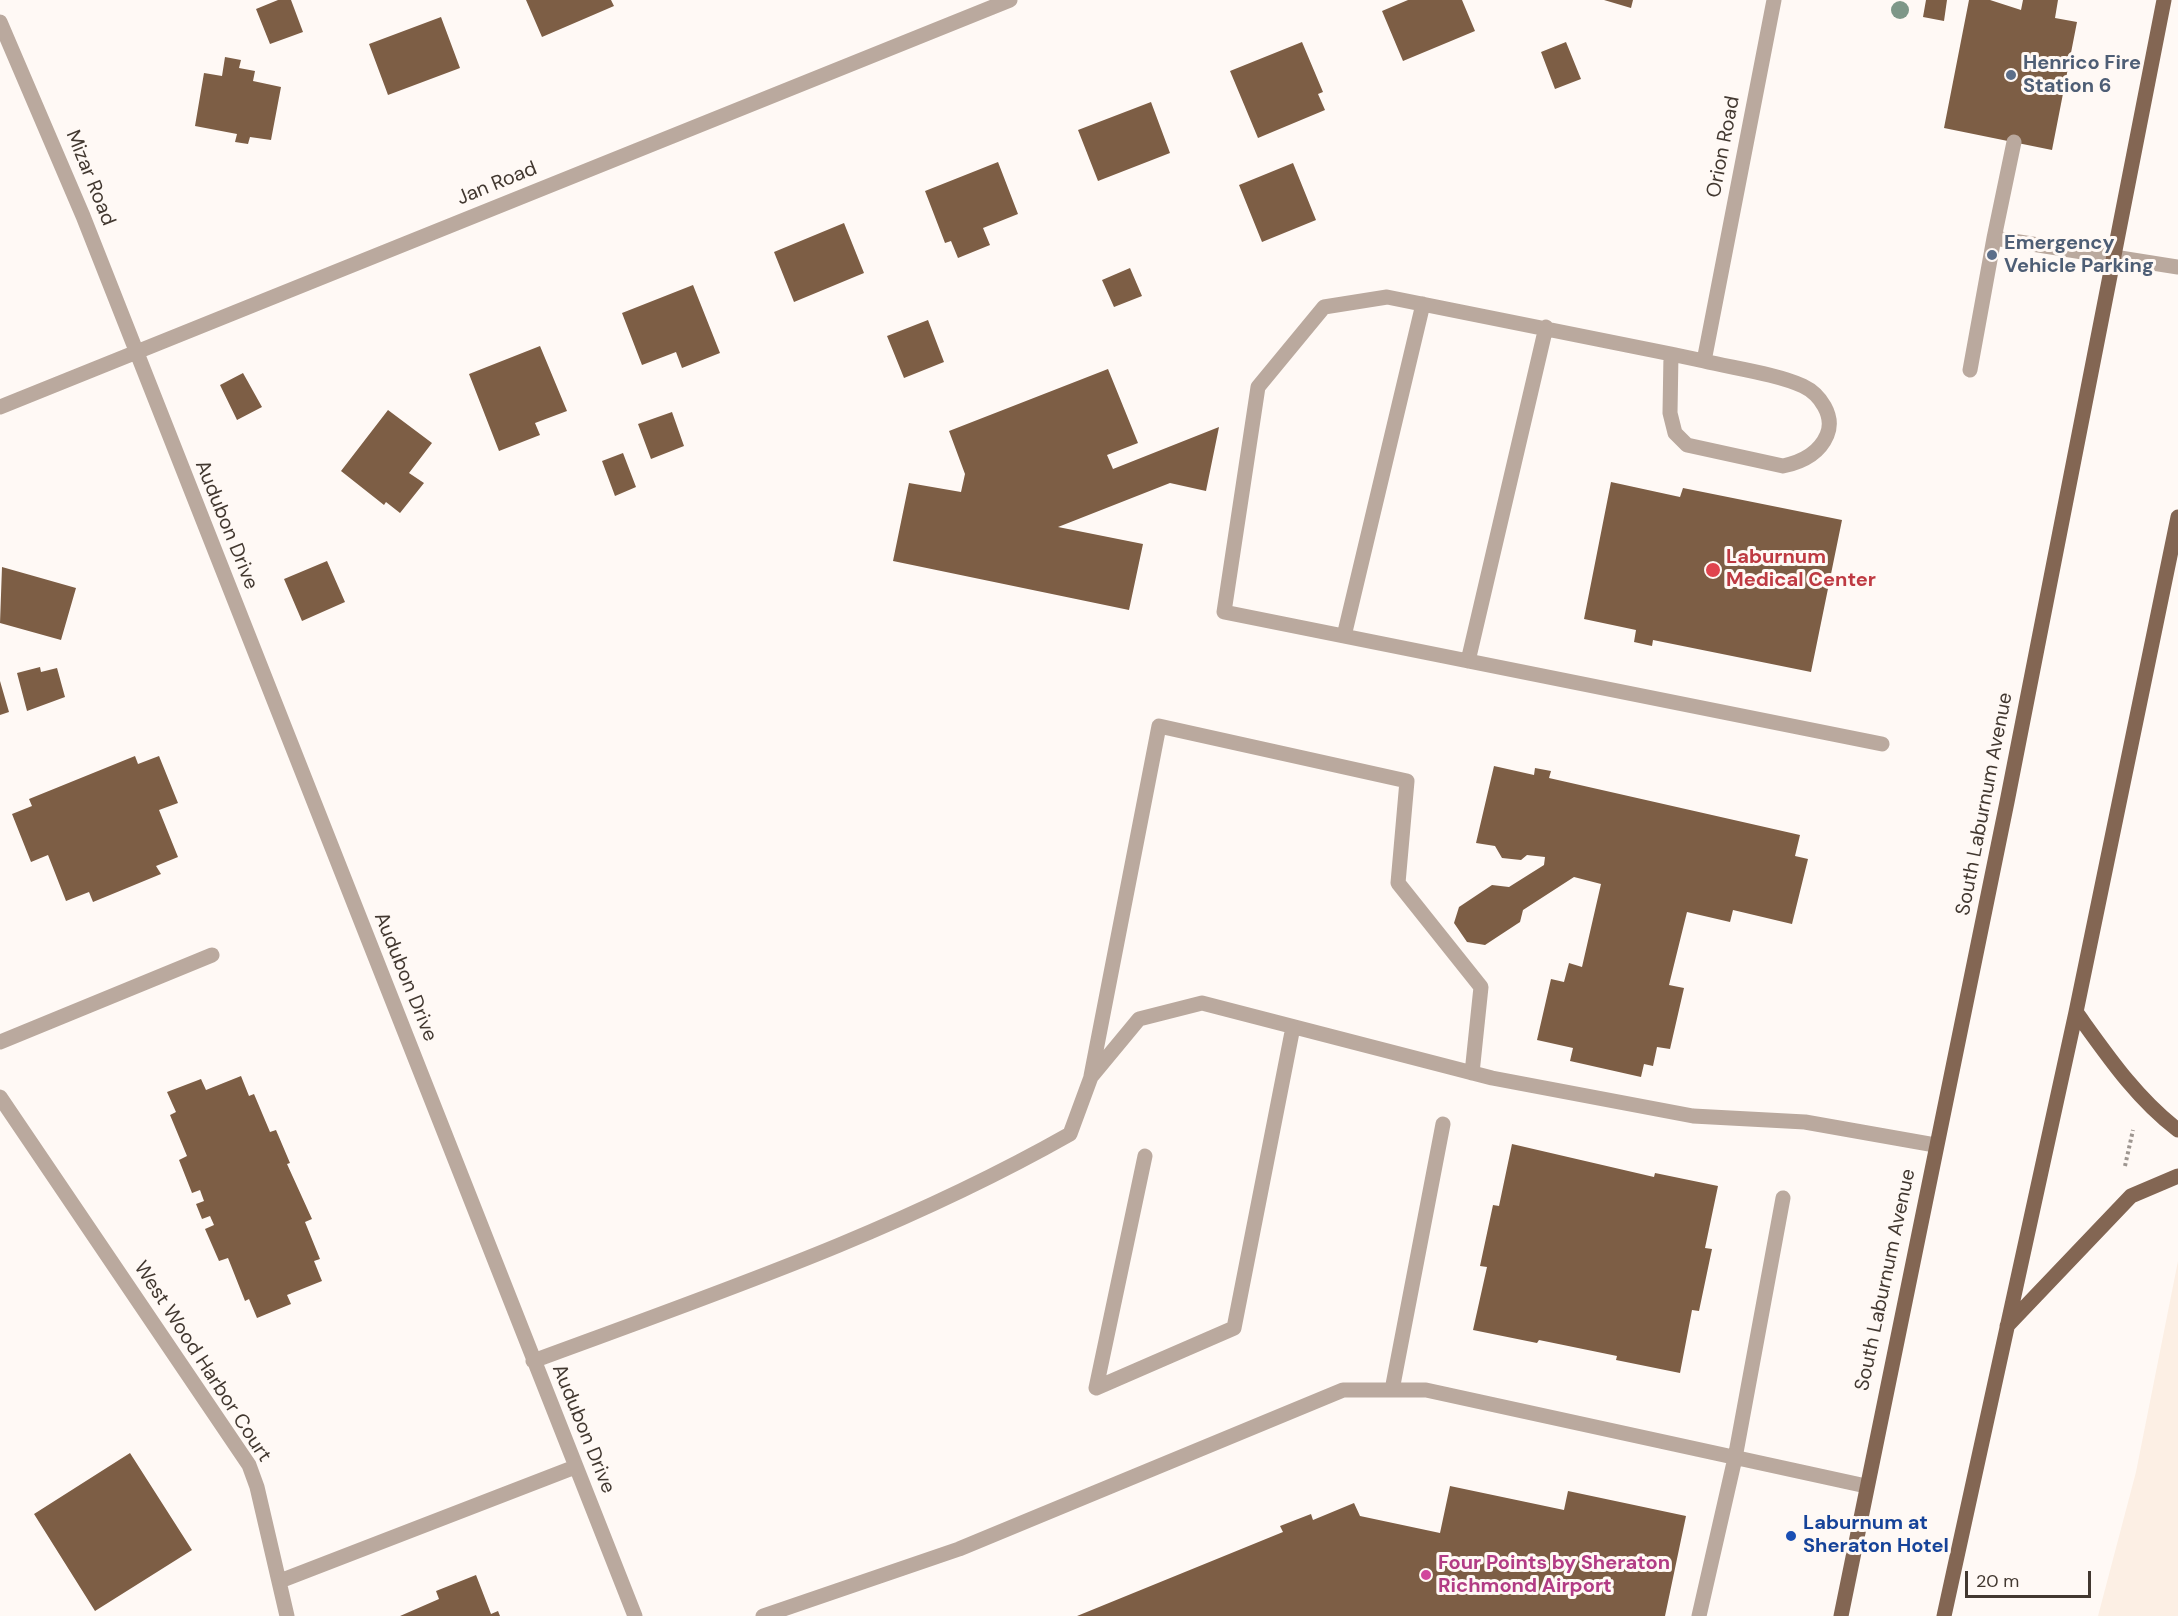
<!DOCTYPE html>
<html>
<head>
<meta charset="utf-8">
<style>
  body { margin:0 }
  #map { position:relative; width:2178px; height:1616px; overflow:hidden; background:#fff9f5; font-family:"DM Sans",sans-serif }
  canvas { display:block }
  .scale { position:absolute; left:1965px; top:1571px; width:126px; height:27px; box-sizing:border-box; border:3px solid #423830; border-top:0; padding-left:8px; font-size:18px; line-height:21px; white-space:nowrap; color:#423830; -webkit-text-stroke:4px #fff9f5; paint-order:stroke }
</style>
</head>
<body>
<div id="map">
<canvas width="2178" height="1616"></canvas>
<div class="scale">20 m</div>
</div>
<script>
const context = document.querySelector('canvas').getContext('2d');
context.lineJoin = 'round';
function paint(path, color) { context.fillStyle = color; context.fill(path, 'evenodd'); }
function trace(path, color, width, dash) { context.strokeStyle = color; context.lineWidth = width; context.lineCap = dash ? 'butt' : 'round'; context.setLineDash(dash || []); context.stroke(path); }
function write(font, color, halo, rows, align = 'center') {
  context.font = font + ' "DM Sans",sans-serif'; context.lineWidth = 6; context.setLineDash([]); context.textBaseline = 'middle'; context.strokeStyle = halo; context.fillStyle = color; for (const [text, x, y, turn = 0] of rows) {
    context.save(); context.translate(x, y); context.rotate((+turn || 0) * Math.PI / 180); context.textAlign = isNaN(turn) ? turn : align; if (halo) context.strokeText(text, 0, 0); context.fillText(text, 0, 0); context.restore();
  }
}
const built = new Path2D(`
  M 2178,1261 L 2178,1616 L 2098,1616 L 2136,1472 Z`);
const building = new Path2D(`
  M 278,0 L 291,0 L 303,32 L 270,44 L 256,9 Z
  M 526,0 L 611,0 L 614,6 L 542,37 Z
  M 1408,0 L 1462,0 L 1475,31 L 1403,61 L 1382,11 Z
  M 1604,0 L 1633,0 L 1631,8 Z
  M 1926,0 L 1947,0 L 1944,21 L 1923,17 Z
  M 1969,0 L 1990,0 L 2021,10 L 2023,0 L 2058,0 L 2055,18 L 2077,22 L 2052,150 L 1944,128 Z
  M 441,17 L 460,68 L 388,95 L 369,44 Z
  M 1302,42 L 1323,92 L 1318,94 L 1325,110 L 1258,138 L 1230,71 Z
  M 1566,42 L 1581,79 L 1555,89 L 1541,52 Z
  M 225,57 L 241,60 L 239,68 L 255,71 L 253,81 L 281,87 L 271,140 L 250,137 L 248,144 L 235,142 L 237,134 L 195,126 L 204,73 L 222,76 Z
  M 1151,102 L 1170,153 L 1098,181 L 1078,130 Z
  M 998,162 L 1018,214 L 983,228 L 990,245 L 958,258 L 951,241 L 945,243 L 925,191 Z
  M 1293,163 L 1316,220 L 1262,242 L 1239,185 Z
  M 844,223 L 864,273 L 794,302 L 774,252 Z
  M 1130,268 L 1142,296 L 1114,307 L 1102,280 Z
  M 693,285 L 720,353 L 682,368 L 676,352 L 642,365 L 622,313 Z
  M 928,320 L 944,362 L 904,378 L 887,336 Z
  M 540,346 L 567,411 L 535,423 L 540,435 L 499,451 L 469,374 Z
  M 1108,369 L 1138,443 L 1107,455 L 1113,469 L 1219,427 L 1206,491 L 1170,483 L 1058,527 L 1143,544 L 1129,610 L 893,561 L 909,483 L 961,492 L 965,474 L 949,431 Z
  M 243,373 L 262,407 L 237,420 L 220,385 Z
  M 388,410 L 432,443 L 409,473 L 424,483 L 400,513 L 386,502 L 384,505 L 341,471 Z
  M 672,412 L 684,446 L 651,459 L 638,424 Z
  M 623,453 L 636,487 L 615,496 L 602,461 Z
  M 1611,482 L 1680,497 L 1683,488 L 1842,520 L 1811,672 L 1653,640 L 1652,646 L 1634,642 L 1636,630 L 1584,619 Z
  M 327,561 L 345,602 L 302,621 L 284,579 Z
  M 2,567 L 76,588 L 61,640 L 0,623 Z
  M 40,667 L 41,672 L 57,668 L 65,697 L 27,711 L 17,673 Z
  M 0,681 L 9,712 L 0,715 Z
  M 135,756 L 138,764 L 159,756 L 178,803 L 159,810 L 178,857 L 156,866 L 161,874 L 93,902 L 89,892 L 66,901 L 48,855 L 31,862 L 12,814 L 32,806 L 29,799 Z
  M 1494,766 L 1534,775 L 1535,768 L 1551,771 L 1549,778 L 1800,835 L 1795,856 L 1808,859 L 1792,924 L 1733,910 L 1730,922 L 1687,912 L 1669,985 L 1684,988 L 1670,1049 L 1657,1047 L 1653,1066 L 1644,1064 L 1641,1077 L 1570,1061 L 1573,1048 L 1537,1040 L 1551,979 L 1564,982 L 1569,963 L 1582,967 L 1601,884 L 1574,877 L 1523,910 L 1520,922 L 1485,945 L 1467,942 L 1454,923 L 1459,907 L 1492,885 L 1509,887 L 1544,865 L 1545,857 L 1527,855 L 1521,860 L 1502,858 L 1495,846 L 1476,843 Z
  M 241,1076 L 249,1096 L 254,1094 L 270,1132 L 276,1130 L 290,1163 L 287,1164 L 312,1219 L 305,1222 L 320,1259 L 314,1261 L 322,1281 L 287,1295 L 291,1304 L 257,1318 L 249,1299 L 245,1301 L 228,1258 L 219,1261 L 205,1229 L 214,1225 L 210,1216 L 202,1219 L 196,1204 L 204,1201 L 200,1190 L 192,1193 L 179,1160 L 187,1156 L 170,1115 L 176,1112 L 167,1092 L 201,1079 L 206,1090 Z
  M 1512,1144 L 1654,1177 L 1655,1173 L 1718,1186 L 1705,1248 L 1712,1249 L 1699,1311 L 1692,1310 L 1680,1373 L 1616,1360 L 1617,1356 L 1539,1340 L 1537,1343 L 1473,1330 L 1487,1267 L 1480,1266 L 1493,1205 L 1499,1206 Z
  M 130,1453 L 192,1550 L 95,1611 L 34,1514 Z
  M 1450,1486 L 1564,1510 L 1568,1491 L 1686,1516 L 1665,1616 L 1077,1616 L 1283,1532 L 1280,1526 L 1311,1514 L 1313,1520 L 1354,1503 L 1360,1516 L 1440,1533 Z
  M 476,1575 L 491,1614 L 498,1611 L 500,1616 L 400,1616 L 439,1599 L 436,1591 Z`);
const path = new Path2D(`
  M 2125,1166 L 2133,1130`);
const minor = new Path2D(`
  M 1774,0 L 1704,361 C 1733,368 1777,374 1803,386 C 1820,394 1835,416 1827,435 C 1819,454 1802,462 1783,466 L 1687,445 L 1675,433 L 1670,413 L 1671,354 L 1387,297 L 1324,307 L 1258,387 L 1224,612 L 1882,744
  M 0,22 L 83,216 L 635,1616
  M 2014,142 L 1994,238 L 2178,267
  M 1671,354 L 1704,361
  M 1970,370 L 1994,238
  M 0,407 L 1010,0
  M 1344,636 L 1423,304
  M 1468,661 L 1546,327
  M 0,1042 L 212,955
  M 1091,1076 L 1159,726 L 1407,781 L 1398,883 L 1481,987 L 1472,1073
  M 0,1097 L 249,1465 L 257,1487 L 287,1616
  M 1145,1156 L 1096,1388 L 1234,1328 L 1293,1027
  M 533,1361 C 717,1293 899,1231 1070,1134 L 1091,1077 L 1139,1019 L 1202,1003 L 1492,1078 L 1693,1116 L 1805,1122 L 1935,1145
  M 1392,1390 L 1443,1124
  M 280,1581 L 575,1467
  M 763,1616 L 959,1549 L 1343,1390 L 1426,1390 L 1866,1486
  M 1699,1616 L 1735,1458 L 1783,1198`);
const major = new Path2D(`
  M 2076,1012 C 2107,1055 2136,1098 2178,1130
  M 2007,1326 L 2131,1196 L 2178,1176
  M 1841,1616 L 2007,802 L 2164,0
  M 1944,1616 L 2076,1012 L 2178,517`);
const trees = [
  [1900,10]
];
const markers = [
  [2011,75,6,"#5c6f8a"],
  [1992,255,6,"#5c6f8a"],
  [1713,570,8,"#e0444e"],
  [1791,1536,6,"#1a4fb4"],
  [1426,1575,6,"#d1479c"]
];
const serviceNames = [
  ["Henrico Fire",2023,64],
  ["Station 6",2023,87],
  ["Emergency",2004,244],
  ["Vehicle Parking",2004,267]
];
const streetNames = [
  ["Orion Road",1724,147,-79],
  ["Mizar Road",90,178,68],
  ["Jan Road",497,184,-22],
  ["Audubon Drive",226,525,68],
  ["South Laburnum Avenue",1985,804,-79],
  ["Audubon Drive",405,977,68],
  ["South Laburnum Avenue",1886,1280,-78],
  ["West Wood Harbor Court",202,1362,57],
  ["Audubon Drive",583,1429,68]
];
const healthNames = [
  ["Laburnum",1726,558],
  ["Medical Center",1726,581]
];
const transitNames = [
  ["Laburnum at",1803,1524],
  ["Sheraton Hotel",1803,1547]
];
const hotelNames = [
  ["Four Points by Sheraton",1438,1564],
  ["Richmond Airport",1438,1587]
];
paint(built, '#fcefe4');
paint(building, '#7d5e45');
trace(path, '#9e9690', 4, [3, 3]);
trace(minor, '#baa99e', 15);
trace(major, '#836653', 15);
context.fillStyle = '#7e9788';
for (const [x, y] of trees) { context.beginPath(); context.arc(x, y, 9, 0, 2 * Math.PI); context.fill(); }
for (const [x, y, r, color] of markers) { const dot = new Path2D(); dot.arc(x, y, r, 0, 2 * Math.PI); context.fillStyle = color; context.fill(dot); trace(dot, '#fff9f5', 2); }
write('bold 20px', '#4e5e75', '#fff9f5', serviceNames, 'left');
write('20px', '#423830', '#fff9f5', streetNames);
write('bold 20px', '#be3a42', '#fff9f5', healthNames, 'left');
write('bold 20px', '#164399', '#fff9f5', transitNames, 'left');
write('bold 20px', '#b23c85', '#fff9f5', hotelNames, 'left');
</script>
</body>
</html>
